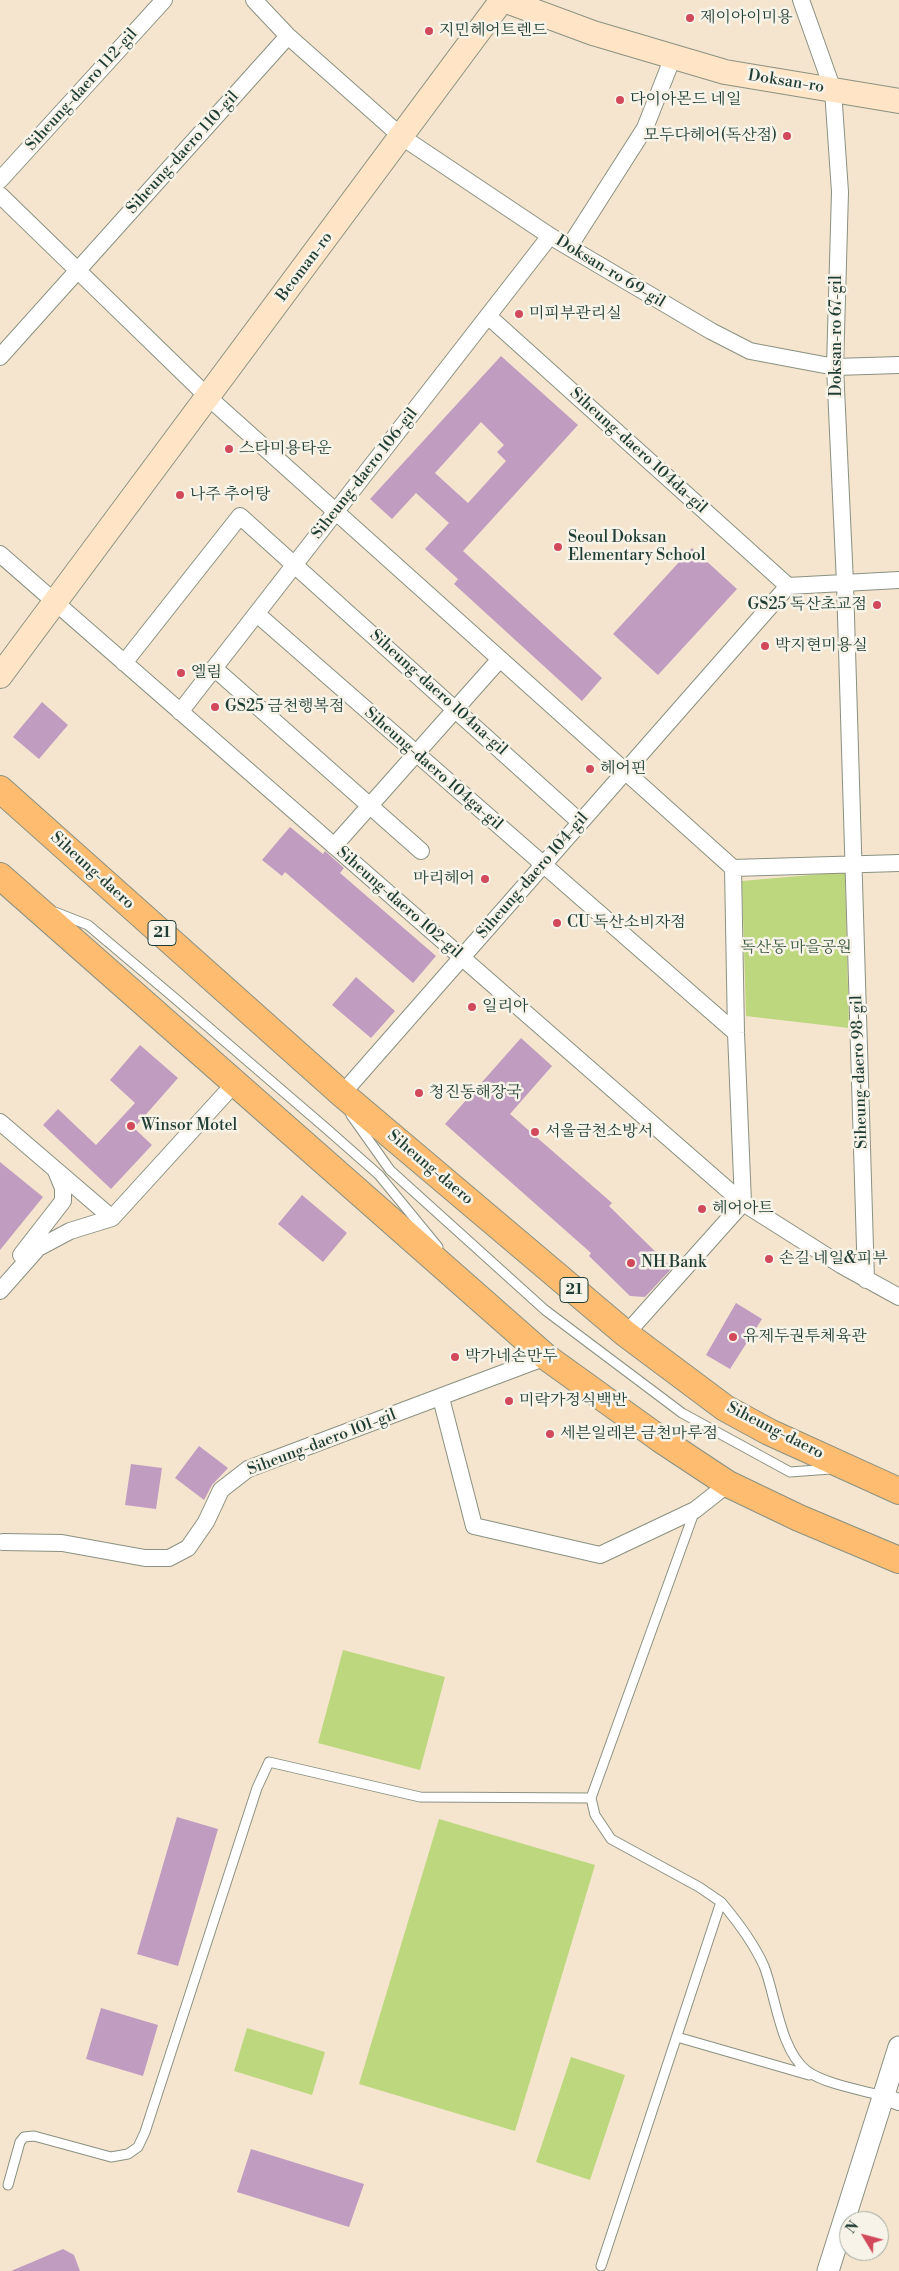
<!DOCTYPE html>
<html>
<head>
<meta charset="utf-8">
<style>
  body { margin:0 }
  #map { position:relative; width:899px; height:2271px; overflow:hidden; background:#f5e5ce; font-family:"Libre Bodoni",serif }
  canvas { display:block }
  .north { position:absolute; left:839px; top:2211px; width:50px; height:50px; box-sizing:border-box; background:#f7f3e8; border:1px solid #a1aaa0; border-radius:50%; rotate:307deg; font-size:14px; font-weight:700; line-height:20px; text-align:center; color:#1f3d34 }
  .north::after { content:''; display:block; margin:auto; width:18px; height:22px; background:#d1495b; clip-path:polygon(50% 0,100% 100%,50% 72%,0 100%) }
</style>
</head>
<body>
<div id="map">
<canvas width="899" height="2271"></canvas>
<div class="north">N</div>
</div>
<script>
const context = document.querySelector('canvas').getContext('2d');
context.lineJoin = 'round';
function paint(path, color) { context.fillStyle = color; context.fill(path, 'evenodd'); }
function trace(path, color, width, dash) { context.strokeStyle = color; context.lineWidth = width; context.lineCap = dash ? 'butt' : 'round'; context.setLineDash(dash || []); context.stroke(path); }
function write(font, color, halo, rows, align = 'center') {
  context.font = font + ' "Libre Bodoni","Noto Serif KR",serif'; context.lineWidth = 5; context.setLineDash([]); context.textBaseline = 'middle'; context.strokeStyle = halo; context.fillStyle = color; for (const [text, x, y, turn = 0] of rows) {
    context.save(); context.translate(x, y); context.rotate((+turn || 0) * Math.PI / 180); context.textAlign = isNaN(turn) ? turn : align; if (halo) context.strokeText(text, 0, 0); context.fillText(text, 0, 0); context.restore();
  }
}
const green = new Path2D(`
  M 845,872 L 849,1028 L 746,1016 L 742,881 Z
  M 343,1650 L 445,1677 L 420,1770 L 318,1743 Z
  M 439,1819 L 595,1865 L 515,2131 L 359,2084 Z
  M 247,2028 L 325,2052 L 312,2095 L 234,2071 Z
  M 571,2057 L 625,2075 L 590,2180 L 536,2162 Z`);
const building = new Path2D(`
  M 501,356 L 578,425 L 463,551 L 602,678 L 582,701 L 454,584 L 458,579 L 425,549 L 449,523 L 416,493 L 392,519 L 370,499 ZM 481,422 L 504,445 L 497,452 L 506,461 L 468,503 L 435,473 Z
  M 692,548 L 737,589 L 658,675 L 613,634 Z
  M 42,702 L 68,725 L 39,759 L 13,737 Z
  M 290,827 L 323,854 L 325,851 L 344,868 L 340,873 L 436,956 L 413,983 L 285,872 L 282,876 L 262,860 Z
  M 356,977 L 395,1011 L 371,1038 L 332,1005 Z
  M 521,1038 L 552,1066 L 510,1114 L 612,1203 L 609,1206 L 672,1268 L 645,1297 L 630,1296 L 589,1256 L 591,1253 L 445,1124 Z
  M 140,1045 L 178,1078 L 134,1128 L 152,1145 L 111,1189 L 43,1125 L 58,1109 L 96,1145 L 135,1103 L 110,1080 Z
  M 0,1162 L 43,1197 L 0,1250 Z
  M 302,1195 L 347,1233 L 323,1262 L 278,1224 Z
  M 736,1303 L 762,1319 L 730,1369 L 706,1355 Z
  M 199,1446 L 228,1468 L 212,1485 L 204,1500 L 175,1478 Z
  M 131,1464 L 162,1468 L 156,1509 L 125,1505 Z
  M 177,1817 L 218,1829 L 178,1966 L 137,1954 Z
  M 101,2008 L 158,2025 L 143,2076 L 86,2059 Z
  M 251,2149 L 364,2184 L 349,2227 L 237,2192 Z
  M 63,2249 L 74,2255 L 80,2271 L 11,2271 Z`);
const service = new Path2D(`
  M 55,912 L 88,925 L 171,995 L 328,1130 L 379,1175 L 438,1247
  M 351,1115 L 390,1170 L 545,1310 L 682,1413 L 790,1472 L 831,1469
  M 591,1798 L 595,1815 L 611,1839 L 699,1887 L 721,1902 L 601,2266
  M 721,1902 C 738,1922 753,1942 764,1966 C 776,1997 780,2050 807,2071 C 825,2084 861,2090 883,2096
  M 677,2037 L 809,2075
  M 8,2185 L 20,2142 L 24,2137 L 34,2136 L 111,2157 L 128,2154 L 138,2147 L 145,2132 L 257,1788 L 269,1762 L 420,1797 L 591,1798 L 695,1510`);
const minor = new Path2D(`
  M 254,0 L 288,36 L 402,137 L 550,236 L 711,331 L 750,351 L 835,367 L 899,365
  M 801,0 L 833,90 L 840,192 L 835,367 L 845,583 L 866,1280
  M 0,180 L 164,0
  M 0,195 L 208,397 L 733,868 L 736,1033 L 743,1203 L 626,1334
  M 569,247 L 645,128 L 673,57
  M 488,316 L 788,586
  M 0,357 L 288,36
  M 0,554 L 743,1203 L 841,1265 L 899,1297
  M 257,614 L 736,1033
  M 124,663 L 240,516 L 580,822
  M 214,668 L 421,851
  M 180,712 L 550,236
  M 334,846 L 500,659
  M 733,868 L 899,863
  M 342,1094 L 788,586 L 899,580
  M 0,1122 L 112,1218
  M 21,1255 L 63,1201 L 63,1188 L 56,1171
  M 0,1291 L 38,1248 L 70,1231 L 112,1218 L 235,1083
  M 441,1398 L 474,1526 L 600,1555 L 695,1510 L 728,1484
  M 3,1542 L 62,1543 L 145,1558 L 169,1558 L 188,1548 L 206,1522 L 221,1490 L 248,1469 L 546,1357
  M 883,2096 L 899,2102`);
const tertiary = new Path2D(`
  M 828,2271 L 899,2047`);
const secondary = new Path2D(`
  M 504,0 L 593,33 L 725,72 L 899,101
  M 0,676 L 502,0`);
const primary = new Path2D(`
  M 0,789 L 342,1094 L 626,1334 L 725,1408 L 769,1432 L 899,1491
  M 0,876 L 546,1357 L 660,1439 L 728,1484 L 799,1518 L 899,1560`);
const markers = [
  [690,18,5,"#d1495b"],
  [429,31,5,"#d1495b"],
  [620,100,5,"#d1495b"],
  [787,136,5,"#d1495b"],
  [519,314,5,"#d1495b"],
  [229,449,5,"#d1495b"],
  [180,495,5,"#d1495b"],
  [558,547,5,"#d1495b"],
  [877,605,5,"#d1495b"],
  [765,646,5,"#d1495b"],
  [181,673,5,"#d1495b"],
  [215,707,5,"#d1495b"],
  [590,769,5,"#d1495b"],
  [485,879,5,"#d1495b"],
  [557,923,5,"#d1495b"],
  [472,1007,5,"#d1495b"],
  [419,1093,5,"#d1495b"],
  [131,1126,5,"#d1495b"],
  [535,1132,5,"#d1495b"],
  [702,1209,5,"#d1495b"],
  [769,1259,5,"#d1495b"],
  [631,1263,5,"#d1495b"],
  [733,1337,5,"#d1495b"],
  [455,1357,5,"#d1495b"],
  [509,1401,5,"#d1495b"],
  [550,1434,5,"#d1495b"]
];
const shields = [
  [162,933,28],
  [574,1290,28]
];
const shieldNames = [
  ["21",162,933],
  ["21",574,1290]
];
const poiNames = [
  ["제이아이미용",700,18],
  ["지민헤어트렌드",439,31],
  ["다이아몬드 네일",630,100],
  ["모두다헤어(독산점)",777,136,"right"],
  ["미피부관리실",529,314],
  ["스타미용타운",239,449],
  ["나주 추어탕",190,495],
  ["Seoul Doksan",568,538],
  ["Elementary School",568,556],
  ["GS25 독산초교점",867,605,"right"],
  ["박지현미용실",775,646],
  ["엘림",191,673],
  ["GS25 금천행복점",225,707],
  ["헤어핀",600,769],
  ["마리헤어",475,879,"right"],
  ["CU 독산소비자점",567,923],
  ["일리아",482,1007],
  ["청진동해장국",429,1093],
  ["Winsor Motel",141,1126],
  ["서울금천소방서",545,1132],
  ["헤어아트",712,1209],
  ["손길 네일&피부",779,1259],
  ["NH Bank",641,1263],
  ["유제두권투체육관",743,1337],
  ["박가네손만두",465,1357],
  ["미락가정식백반",519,1401],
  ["세븐일레븐 금천마루점",560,1434]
];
const streetNames = [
  ["Doksan-ro",786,82,9],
  ["Siheung-daero 112-gil",82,90,-48],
  ["Siheung-daero 110-gil",183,153,-48],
  ["Beoman-ro",305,267,-53],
  ["Doksan-ro 69-gil",610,272,31],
  ["Doksan-ro 67-gil",837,336,-90],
  ["Siheung-daero 104da-gil",638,451,42],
  ["Siheung-daero 106-gil",365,474,-52],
  ["Siheung-daero 104na-gil",438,693,42],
  ["Siheung-daero 104ga-gil",433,769,41],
  ["Siheung-daero",92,871,42],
  ["Siheung-daero 104-gil",533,876,-49],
  ["Siheung-daero 102-gil",399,903,41],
  ["Siheung-daero 98-gil",860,1072,-92],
  ["Siheung-daero",430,1168,40],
  ["Siheung-daero",775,1431,27],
  ["Siheung-daero 101-gil",322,1443,-21]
];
const parkNames = [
  ["독산동 마을공원",796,948]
];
paint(green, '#bcd77d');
paint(building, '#c09cc1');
trace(service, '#8a9181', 11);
trace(minor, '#8a9181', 18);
trace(tertiary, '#8a9181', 23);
trace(secondary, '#8a9181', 26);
trace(primary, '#8a9181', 28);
trace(service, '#fff', 9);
trace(minor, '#fff', 16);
trace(tertiary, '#fff', 21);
trace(secondary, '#ffe4c6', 24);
trace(primary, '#febc70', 26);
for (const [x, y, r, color] of markers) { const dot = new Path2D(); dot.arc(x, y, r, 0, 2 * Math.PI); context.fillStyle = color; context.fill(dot); trace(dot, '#f7f3e8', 2); }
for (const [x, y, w] of shields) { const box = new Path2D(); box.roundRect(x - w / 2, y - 12.5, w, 25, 4); context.fillStyle = '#f7f3e8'; context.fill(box); trace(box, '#1f3d34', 1); }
write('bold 15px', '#1f3d34', null, shieldNames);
write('16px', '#1f3d34', '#f7f3e8', poiNames, 'left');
write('16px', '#1f3d34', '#f7f3e8', streetNames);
write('16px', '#3e5c43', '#f7f3e8', parkNames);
</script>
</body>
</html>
